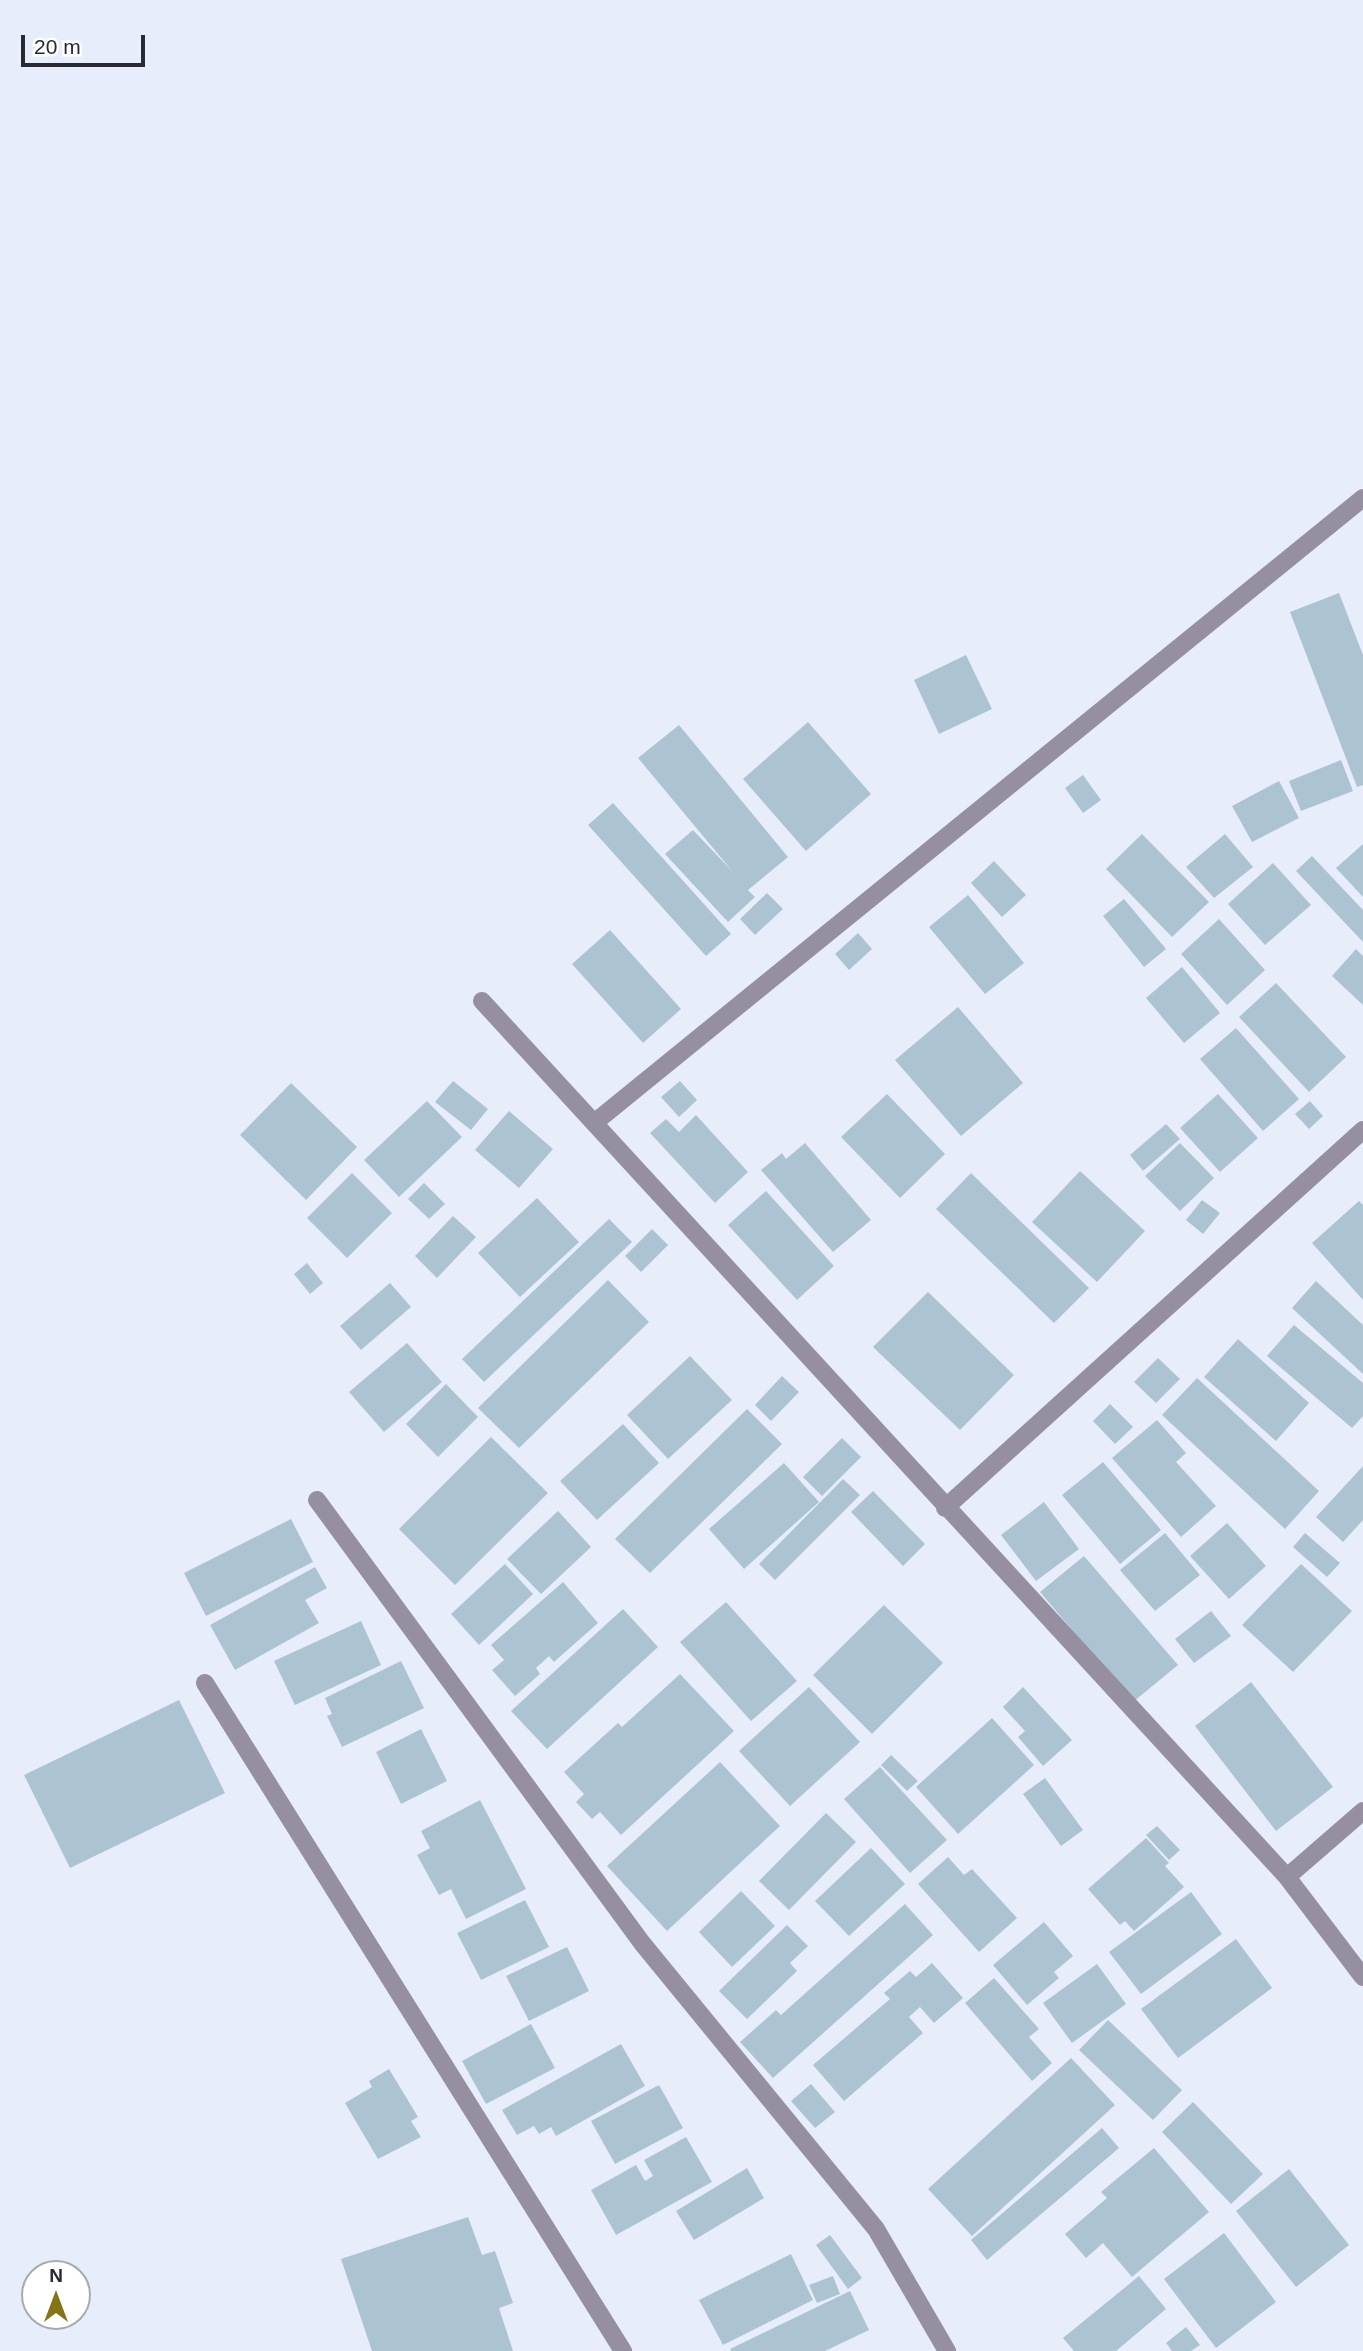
<!DOCTYPE html>
<html>
<head>
<meta charset="utf-8">
<style>
  body { margin:0 }
  #map { position:relative; width:1363px; height:2351px; overflow:hidden; background:#e7edfb; font-family:Helvetica,sans-serif }
  canvas { display:block }
  .north { position:absolute; left:21px; top:2260px; width:70px; height:70px; box-sizing:border-box; background:#fff; border:2px solid #a9aaad; border-radius:50%; rotate:0deg; font-size:19px; font-weight:700; line-height:28px; text-align:center; color:#272a33 }
  .north::after { content:''; display:block; margin:auto; width:24px; height:32px; background:#857315; clip-path:polygon(50% 0,100% 100%,50% 72%,0 100%) }
  .scale { position:absolute; left:21px; top:35px; width:124px; height:32px; box-sizing:border-box; border:4px solid #272a33; border-top:0; padding-left:9px; font-size:21px; line-height:24px; white-space:nowrap; color:#272a33; -webkit-text-stroke:5px #fff; paint-order:stroke }
</style>
</head>
<body>
<div id="map">
<canvas width="1363" height="2351"></canvas>
<div class="north">N</div>
<div class="scale">20 m</div>
</div>
<script>
const context = document.querySelector('canvas').getContext('2d');
context.lineJoin = 'round';
function paint(path, color) { context.fillStyle = color; context.fill(path, 'evenodd'); }
function trace(path, color, width, dash) { context.strokeStyle = color; context.lineWidth = width; context.lineCap = dash ? 'butt' : 'round'; context.setLineDash(dash || []); context.stroke(path); }
const building = new Path2D(`
  M 1339,593 L 1363,655 L 1363,785 L 1357,787 L 1290,612 Z
  M 966,655 L 992,709 L 939,734 L 914,680 Z
  M 808,722 L 871,794 L 806,851 L 743,779 Z
  M 679,725 L 788,857 L 748,890 L 755,897 L 728,922 L 665,854 L 693,830 L 733,872 L 638,758 Z
  M 1341,760 L 1353,791 L 1301,811 L 1289,781 Z
  M 1083,775 L 1101,800 L 1083,813 L 1065,788 Z
  M 1279,781 L 1299,818 L 1252,842 L 1232,806 Z
  M 613,803 L 731,934 L 706,956 L 588,825 Z
  M 1142,834 L 1209,902 L 1172,937 L 1106,869 Z
  M 1225,834 L 1253,867 L 1214,898 L 1186,867 Z
  M 1363,844 L 1363,897 L 1336,868 Z
  M 1312,856 L 1363,910 L 1363,942 L 1296,871 Z
  M 994,861 L 1026,895 L 1002,917 L 971,883 Z
  M 1273,863 L 1311,905 L 1265,945 L 1228,904 Z
  M 767,893 L 783,909 L 755,935 L 740,919 Z
  M 968,895 L 1024,963 L 985,994 L 929,927 Z
  M 1124,899 L 1166,949 L 1144,967 L 1103,916 Z
  M 1219,919 L 1265,970 L 1227,1005 L 1181,954 Z
  M 610,930 L 681,1009 L 643,1043 L 572,964 Z
  M 858,933 L 872,949 L 849,970 L 835,954 Z
  M 1356,949 L 1363,956 L 1363,1005 L 1332,976 Z
  M 1182,967 L 1220,1013 L 1184,1043 L 1146,998 Z
  M 1276,983 L 1346,1057 L 1309,1092 L 1239,1017 Z
  M 958,1007 L 1023,1083 L 961,1136 L 895,1060 Z
  M 1236,1028 L 1299,1099 L 1263,1131 L 1200,1059 Z
  M 453,1081 L 488,1109 L 471,1130 L 435,1102 Z
  M 680,1081 L 697,1100 L 679,1117 L 661,1097 Z
  M 291,1083 L 357,1147 L 306,1200 L 240,1135 Z
  M 887,1094 L 945,1154 L 900,1198 L 841,1137 Z
  M 1218,1094 L 1258,1138 L 1220,1172 L 1180,1128 Z
  M 427,1101 L 462,1137 L 399,1197 L 364,1160 Z
  M 1310,1101 L 1323,1116 L 1309,1129 L 1295,1114 Z
  M 509,1111 L 553,1149 L 519,1188 L 475,1150 Z
  M 696,1115 L 748,1172 L 715,1203 L 650,1133 L 666,1119 L 679,1132 Z
  M 1166,1124 L 1180,1139 L 1143,1171 L 1130,1155 Z
  M 805,1143 L 871,1220 L 833,1252 L 761,1170 L 782,1153 L 786,1159 Z
  M 1180,1143 L 1214,1178 L 1180,1211 L 1145,1176 Z
  M 1080,1171 L 1145,1231 L 1097,1282 L 1032,1222 Z
  M 352,1173 L 392,1213 L 347,1258 L 307,1218 Z
  M 971,1173 L 1089,1288 L 1054,1323 L 936,1209 Z
  M 424,1183 L 445,1204 L 429,1219 L 408,1199 Z
  M 766,1191 L 834,1266 L 797,1300 L 728,1225 Z
  M 537,1198 L 579,1242 L 520,1297 L 478,1253 Z
  M 1202,1200 L 1220,1213 L 1203,1234 L 1186,1220 Z
  M 1359,1201 L 1363,1205 L 1363,1300 L 1312,1243 Z
  M 453,1216 L 476,1237 L 437,1278 L 415,1256 Z
  M 609,1219 L 632,1242 L 484,1382 L 462,1359 Z
  M 652,1229 L 668,1245 L 641,1272 L 625,1256 Z
  M 307,1263 L 323,1283 L 310,1294 L 294,1274 Z
  M 608,1280 L 649,1322 L 519,1448 L 478,1408 Z
  M 1316,1281 L 1363,1325 L 1363,1374 L 1292,1308 Z
  M 390,1283 L 411,1307 L 361,1350 L 340,1326 Z
  M 928,1292 L 1014,1375 L 960,1430 L 873,1347 Z
  M 1294,1325 L 1363,1383 L 1363,1416 L 1352,1428 L 1267,1356 Z
  M 1238,1339 L 1309,1403 L 1276,1441 L 1204,1377 Z
  M 407,1343 L 442,1382 L 384,1432 L 349,1392 Z
  M 690,1356 L 732,1400 L 668,1459 L 627,1415 Z
  M 1158,1358 L 1180,1379 L 1156,1403 L 1134,1382 Z
  M 782,1376 L 799,1392 L 771,1421 L 755,1405 Z
  M 1197,1378 L 1319,1491 L 1285,1529 L 1162,1415 Z
  M 446,1384 L 478,1417 L 438,1457 L 406,1424 Z
  M 1110,1404 L 1133,1427 L 1115,1444 L 1093,1421 Z
  M 747,1409 L 782,1444 L 650,1573 L 615,1539 Z
  M 1157,1420 L 1186,1453 L 1176,1462 L 1216,1506 L 1181,1537 L 1112,1458 Z
  M 623,1424 L 659,1463 L 597,1520 L 560,1481 Z
  M 491,1437 L 548,1493 L 455,1585 L 399,1529 Z
  M 842,1438 L 861,1457 L 822,1496 L 803,1477 Z
  M 1103,1462 L 1161,1530 L 1120,1564 L 1062,1495 Z
  M 784,1463 L 819,1502 L 744,1569 L 709,1529 Z
  M 1363,1466 L 1363,1520 L 1343,1542 L 1316,1517 Z
  M 843,1479 L 860,1495 L 775,1580 L 759,1564 Z
  M 873,1491 L 925,1544 L 903,1566 L 851,1512 Z
  M 1044,1502 L 1079,1549 L 1036,1581 L 1001,1535 Z
  M 558,1511 L 591,1547 L 541,1594 L 507,1559 Z
  M 291,1519 L 313,1562 L 206,1616 L 184,1573 Z
  M 1227,1523 L 1266,1566 L 1229,1599 L 1190,1556 Z
  M 1165,1533 L 1200,1575 L 1155,1611 L 1120,1570 Z
  M 1305,1533 L 1340,1563 L 1327,1577 L 1293,1547 Z
  M 1084,1556 L 1178,1665 L 1133,1702 L 1040,1592 Z
  M 505,1564 L 533,1594 L 479,1645 L 451,1614 Z
  M 1301,1564 L 1352,1611 L 1293,1672 L 1242,1625 Z
  M 315,1567 L 327,1588 L 305,1600 L 319,1623 L 235,1670 L 210,1625 Z
  M 563,1582 L 598,1623 L 554,1662 L 549,1656 L 536,1668 L 540,1674 L 515,1696 L 492,1670 L 504,1660 L 491,1645 Z
  M 726,1602 L 797,1681 L 751,1721 L 680,1642 Z
  M 884,1605 L 943,1663 L 872,1734 L 813,1675 Z
  M 623,1609 L 658,1647 L 547,1749 L 511,1711 Z
  M 1211,1611 L 1231,1636 L 1194,1663 L 1175,1639 Z
  M 361,1621 L 381,1665 L 295,1705 L 274,1661 Z
  M 401,1661 L 424,1708 L 342,1747 L 327,1716 L 332,1714 L 325,1698 Z
  M 680,1674 L 734,1731 L 621,1835 L 600,1812 L 592,1819 L 576,1802 L 584,1794 L 564,1772 L 618,1723 L 622,1727 Z
  M 1251,1682 L 1333,1787 L 1276,1831 L 1195,1726 Z
  M 809,1687 L 860,1742 L 790,1806 L 739,1751 Z
  M 1023,1687 L 1072,1740 L 1043,1766 L 1018,1737 L 1025,1731 L 1003,1707 Z
  M 179,1700 L 225,1793 L 70,1868 L 24,1775 Z
  M 992,1718 L 1034,1765 L 958,1834 L 916,1787 Z
  M 421,1729 L 447,1781 L 401,1804 L 376,1752 Z
  M 891,1755 L 918,1781 L 907,1791 L 881,1765 Z
  M 720,1762 L 780,1826 L 667,1931 L 607,1866 Z
  M 880,1767 L 947,1840 L 910,1873 L 844,1799 Z
  M 1045,1778 L 1083,1830 L 1061,1846 L 1023,1794 Z
  M 480,1800 L 526,1889 L 466,1919 L 451,1889 L 439,1895 L 417,1855 L 430,1848 L 421,1831 Z
  M 826,1813 L 856,1842 L 789,1910 L 759,1881 Z
  M 1157,1826 L 1180,1850 L 1169,1860 L 1146,1835 Z
  M 1146,1838 L 1169,1863 L 1165,1866 L 1184,1887 L 1134,1931 L 1125,1921 L 1120,1925 L 1088,1889 Z
  M 871,1848 L 905,1884 L 849,1936 L 815,1901 Z
  M 948,1857 L 964,1875 L 972,1869 L 1017,1918 L 979,1952 L 918,1884 Z
  M 741,1891 L 775,1926 L 732,1967 L 699,1932 Z
  M 1191,1892 L 1222,1934 L 1141,1994 L 1109,1952 Z
  M 525,1900 L 549,1947 L 481,1980 L 457,1933 Z
  M 905,1904 L 933,1935 L 773,2078 L 740,2042 L 776,2010 L 781,2015 Z
  M 1044,1922 L 1073,1956 L 1054,1972 L 1059,1978 L 1027,2005 L 993,1965 Z
  M 787,1925 L 808,1946 L 790,1963 L 797,1971 L 747,2019 L 719,1991 Z
  M 1236,1939 L 1272,1988 L 1178,2058 L 1141,2009 Z
  M 567,1947 L 589,1991 L 529,2021 L 506,1976 Z
  M 932,1963 L 963,1998 L 934,2023 L 920,2007 L 909,2017 L 923,2033 L 844,2101 L 813,2065 L 890,1999 L 884,1993 L 910,1971 L 916,1977 Z
  M 1097,1964 L 1126,2004 L 1072,2043 L 1043,2003 Z
  M 994,1978 L 1039,2029 L 1029,2037 L 1052,2063 L 1032,2081 L 965,2003 Z
  M 1108,2020 L 1182,2090 L 1153,2120 L 1079,2050 Z
  M 531,2024 L 555,2068 L 486,2104 L 462,2061 Z
  M 621,2044 L 645,2086 L 556,2136 L 551,2127 L 539,2134 L 534,2126 L 517,2135 L 502,2110 Z
  M 1071,2058 L 1115,2105 L 972,2236 L 928,2189 Z
  M 389,2069 L 418,2117 L 411,2121 L 421,2137 L 378,2159 L 345,2103 L 372,2087 L 369,2081 Z
  M 811,2084 L 835,2112 L 815,2128 L 791,2101 Z
  M 659,2085 L 683,2128 L 615,2164 L 591,2121 Z
  M 1193,2102 L 1263,2174 L 1231,2204 L 1162,2132 Z
  M 1102,2128 L 1119,2148 L 987,2260 L 971,2240 Z
  M 686,2137 L 712,2182 L 616,2235 L 591,2190 L 636,2165 L 645,2181 L 653,2176 L 644,2160 Z
  M 1154,2148 L 1209,2212 L 1132,2277 L 1103,2243 L 1086,2258 L 1065,2234 L 1107,2198 L 1101,2192 Z
  M 747,2168 L 764,2198 L 694,2240 L 676,2211 Z
  M 1289,2169 L 1349,2245 L 1296,2287 L 1236,2211 Z
  M 468,2217 L 482,2255 L 495,2251 L 513,2303 L 499,2308 L 513,2351 L 372,2351 L 341,2259 Z
  M 1224,2233 L 1276,2302 L 1216,2348 L 1164,2279 Z
  M 830,2235 L 862,2278 L 848,2289 L 816,2245 Z
  M 791,2254 L 813,2300 L 723,2345 L 699,2300 Z
  M 833,2276 L 840,2294 L 817,2303 L 809,2285 Z
  M 1139,2276 L 1166,2309 L 1116,2351 L 1074,2351 L 1063,2338 Z
  M 850,2291 L 869,2330 L 825,2351 L 731,2351 L 730,2349 Z
  M 1186,2327 L 1200,2345 L 1191,2351 L 1172,2351 L 1166,2343 Z`);
const street = new Path2D(`
  M 482,1001 L 1287,1877 L 1363,1977
  M 594,1123 L 1363,498
  M 317,1500 L 642,1943 L 876,2229 L 947,2351
  M 945,1508 L 1363,1130
  M 205,1683 L 623,2351
  M 1287,1877 L 1363,1811`);
paint(building, '#acc4d2');
trace(street, '#958fa1', 18);
</script>
</body>
</html>
